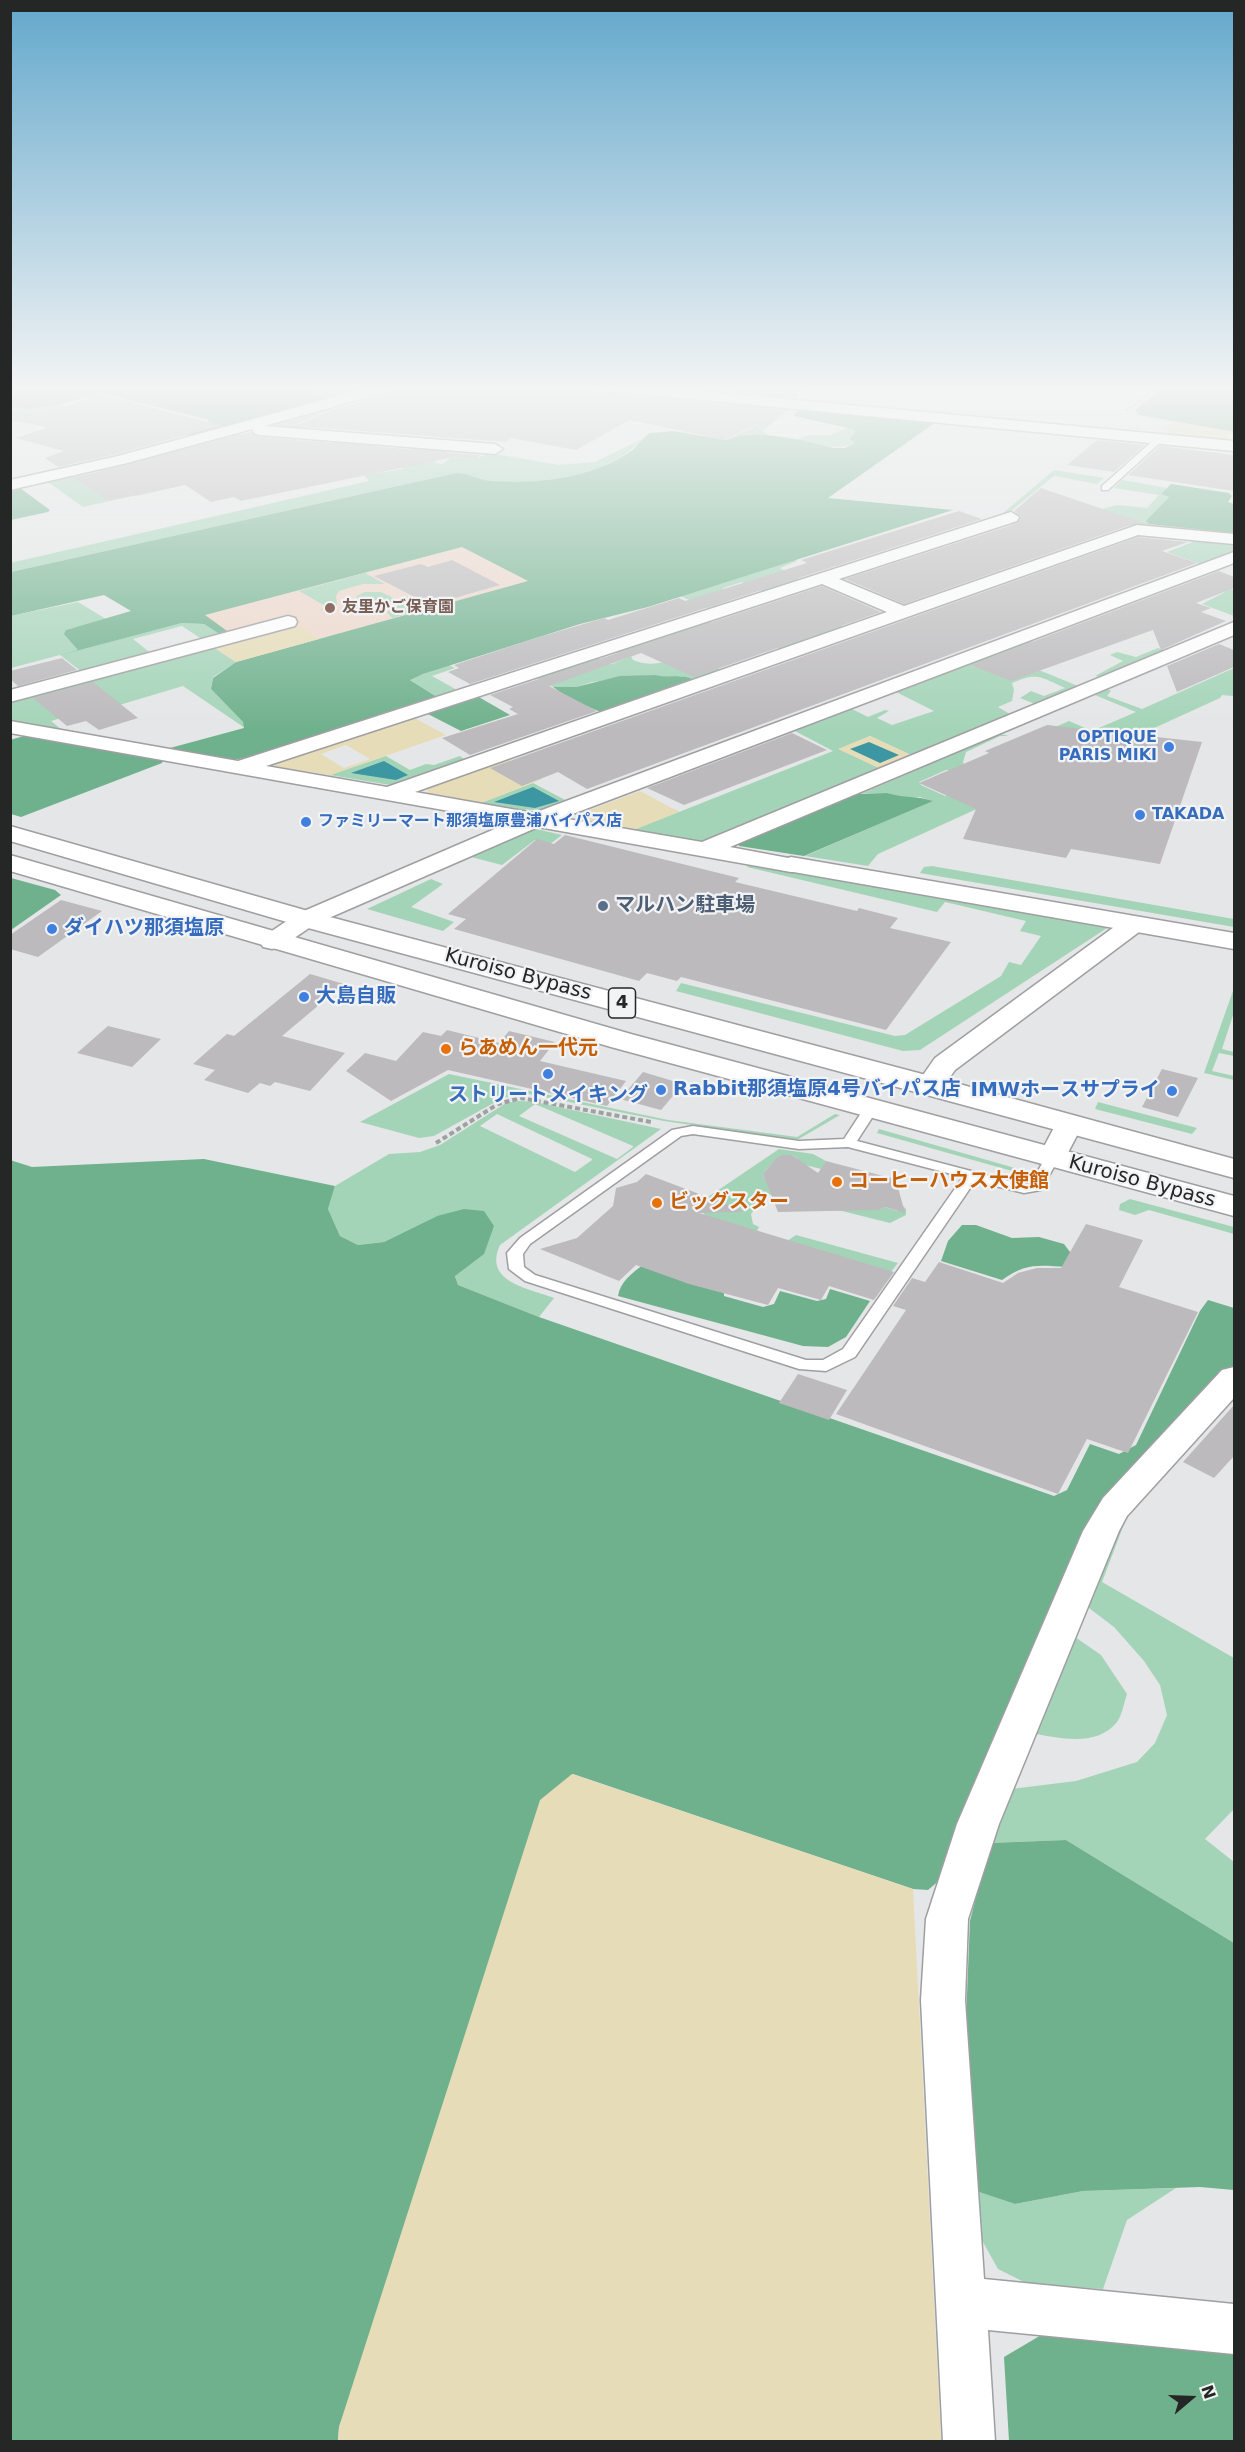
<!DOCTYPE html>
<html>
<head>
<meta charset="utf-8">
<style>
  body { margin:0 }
  #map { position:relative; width:1245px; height:2452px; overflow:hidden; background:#e5e6e7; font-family:"DejaVu Sans",sans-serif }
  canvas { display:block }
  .frame { position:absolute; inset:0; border:12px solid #252626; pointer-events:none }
  .north { position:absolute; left:1161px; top:2368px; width:60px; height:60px; -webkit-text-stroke:4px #f2f3f5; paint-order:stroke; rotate:71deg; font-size:16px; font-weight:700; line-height:24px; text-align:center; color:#252626 }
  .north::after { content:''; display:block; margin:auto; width:21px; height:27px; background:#252626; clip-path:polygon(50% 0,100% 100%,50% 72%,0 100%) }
</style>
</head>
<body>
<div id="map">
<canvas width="1245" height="2452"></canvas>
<div class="frame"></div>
<div class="north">N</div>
</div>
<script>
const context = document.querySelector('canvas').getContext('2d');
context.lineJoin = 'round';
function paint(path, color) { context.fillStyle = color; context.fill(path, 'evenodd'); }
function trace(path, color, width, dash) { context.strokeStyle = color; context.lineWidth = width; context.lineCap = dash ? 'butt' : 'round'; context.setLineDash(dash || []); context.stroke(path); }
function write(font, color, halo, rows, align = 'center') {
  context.font = font + ' "DejaVu Sans","Noto Sans JP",sans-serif'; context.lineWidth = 4.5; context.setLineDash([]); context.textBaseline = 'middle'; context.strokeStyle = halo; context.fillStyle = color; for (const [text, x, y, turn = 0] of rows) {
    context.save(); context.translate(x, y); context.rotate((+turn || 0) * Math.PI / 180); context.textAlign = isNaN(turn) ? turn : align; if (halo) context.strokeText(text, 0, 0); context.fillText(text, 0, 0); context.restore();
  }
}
const education = new Path2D(`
  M 462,547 L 528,581 L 236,662 L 239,639 L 204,615 Z`);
const green = new Path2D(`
  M 314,387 L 376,387 L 335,398 L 306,393 Z
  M 729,402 L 786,407 L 789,410 L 762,431 L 768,435 L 732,437 L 778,415 L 726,403 Z
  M 342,403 L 345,403 L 295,425 L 317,430 L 314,431 L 276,428 L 275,424 Z
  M 59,405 L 73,412 L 31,424 L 11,421 L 10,407 L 28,409 Z
  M 848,427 L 854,429 L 855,443 C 836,452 815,443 795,440 L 809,435 L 830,435 Z
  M 243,431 L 245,431 L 236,438 L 288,443 L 294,437 L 301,435 L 282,451 L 320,454 L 339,438 L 380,442 L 363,457 L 398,461 L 415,445 L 449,448 L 434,463 L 443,464 L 451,457 L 475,459 L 489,453 L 559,465 L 595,462 L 642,439 C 610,478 530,488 482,480 C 472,478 466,473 456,473 L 11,572 L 10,563 L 369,481 L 364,475 L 404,469 L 395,463 L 123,464 Z
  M 1054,470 L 1104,478 L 1097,484 L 1054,476 L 1010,512 L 1077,516 L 1117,505 L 1147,508 L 1159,495 L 1114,488 L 1122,480 L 1167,488 L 1162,494 L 1169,497 L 1147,521 L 1149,524 L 1234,533 L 1234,536 L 1040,517 L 1012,525 L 1007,523 L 1030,517 L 1003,513 Z
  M 83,475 L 109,492 L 172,483 L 176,487 L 136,496 L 131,492 L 105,498 L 109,501 L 83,507 L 48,482 Z
  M 1203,538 L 1234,541 L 1234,551 L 1200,564 L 1167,552 Z
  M 794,559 L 797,561 L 780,568 L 801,580 L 764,592 L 742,582 L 723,588 L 729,601 L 707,608 L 678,595 Z
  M 365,573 L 385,584 L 363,584 L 339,591 L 336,596 L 337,605 L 318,611 L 327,607 L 299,591 Z
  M 1220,585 L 1234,590 L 1234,616 L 1202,604 L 1225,592 Z
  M 365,592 L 381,592 L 393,598 L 393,601 C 382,607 367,607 357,600 L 357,596 Z
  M 410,596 L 432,607 L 392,618 L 387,612 L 405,601 L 405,598 Z
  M 78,602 L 106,619 L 66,630 L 79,650 L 182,623 L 204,624 L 221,635 L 203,640 L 182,626 L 133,639 L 152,654 L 82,672 L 60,655 L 11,668 L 11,616 Z
  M 707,621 L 723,628 L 839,625 L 847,628 L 782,650 L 748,636 L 709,664 L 722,670 L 693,680 L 681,676 L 669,679 L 656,675 L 641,676 L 592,682 L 576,687 L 553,687 L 534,677 L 596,657 L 612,664 L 627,658 L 614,652 ZM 659,644 L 684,655 C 664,662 653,668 633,660 L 630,654 Z
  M 1031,641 L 1049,648 L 1039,670 L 1078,686 L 1035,704 L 1020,698 L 1031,691 L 1044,696 L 1065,688 C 1040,677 1038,672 1012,683 L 1014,690 L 1012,701 L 998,707 L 1010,714 L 911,755 L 870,736 L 839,749 L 879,768 L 702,842 L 692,842 L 619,830 L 674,809 L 679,812 L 833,751 L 795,731 L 852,709 L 868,717 L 885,710 L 889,711 L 877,718 L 892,725 L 934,711 L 896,692 Z
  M 213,647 L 236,662 L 213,677 L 211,689 L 243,722 L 245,728 L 183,686 L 79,717 L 75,714 L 51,721 L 61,729 L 58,731 L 11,722 L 11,702 Z
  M 1158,648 L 1164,650 L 1099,677 L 1095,676 L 1123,661 L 1110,655 L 1117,652 L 1136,657 Z
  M 449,665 L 455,668 L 432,676 L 457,690 L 437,697 L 409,679 Z
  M 1234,668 L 1233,696 L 1222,695 L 1220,698 L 878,854 L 868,866 L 805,856 L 932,801 L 920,797 L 903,798 L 887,793 L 863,793 L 1000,734 L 1009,736 L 1000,736 L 966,752 L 963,762 L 965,767 L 1069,721 L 1092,731 L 1136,712 L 1095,695 L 1108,689 L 1111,691 L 1107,696 L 1142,709 ZM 946,770 L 955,770 L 977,782 L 945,796 L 921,785 L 919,782 Z
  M 386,756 L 410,770 L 426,764 L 434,765 L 460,756 L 465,760 L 402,783 L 390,785 L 330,775 Z
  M 533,783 L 569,802 C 532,815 518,809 481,803 Z
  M 532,828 L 562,835 L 550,844 L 535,840 L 502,865 L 471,857 Z
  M 750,863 L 1107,928 L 920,1050 L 903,1051 L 676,991 L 681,983 L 895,1036 L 905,1035 L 1001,976 L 1009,962 L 1021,965 L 1041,936 L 1020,931 L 1026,921 L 945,902 L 937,912 L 747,867 Z
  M 932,866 L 1234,919 L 1234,927 L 920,873 L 924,867 Z
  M 431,879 L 443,884 L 411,907 L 454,922 L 443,931 L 367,909 Z
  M 1234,988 L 1234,1012 L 1222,1049 L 1234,1052 L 1234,1056 L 1219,1053 L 1212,1071 L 1234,1076 L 1234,1080 L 1204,1073 Z
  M 449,1074 L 668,1120 L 797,1137 L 835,1114 L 840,1115 L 797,1140 L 664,1121 L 529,1094 L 510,1096 L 499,1100 L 434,1136 L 419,1138 L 360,1122 Z
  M 519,1101 L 535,1102 L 661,1129 L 500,1245 C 483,1282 528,1288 554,1298 L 539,1317 L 458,1285 L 437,1216 L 384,1242 L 358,1245 L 340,1236 L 328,1209 L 335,1186 L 389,1154 L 420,1152 L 440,1145 L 506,1103 ZM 535,1104 L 633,1146 L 633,1147 L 617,1159 L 519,1116 ZM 497,1114 L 592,1159 L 592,1160 L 575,1172 L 480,1126 Z
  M 1098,1102 L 1197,1128 L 1192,1134 L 1095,1109 Z
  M 879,1129 L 1015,1168 L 1012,1171 L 877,1133 Z
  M 779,1149 L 813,1154 L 826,1161 L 821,1169 L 797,1163 L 797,1158 L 792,1155 L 776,1158 L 763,1174 L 765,1179 L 798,1199 L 766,1194 L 751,1214 L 753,1224 L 759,1227 L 749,1246 L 706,1217 L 702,1211 L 713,1199 L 708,1197 Z
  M 1130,1199 L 1234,1227 L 1234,1234 L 1149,1210 L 1135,1215 L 1119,1210 L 1120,1204 Z
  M 901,1204 L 906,1209 L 906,1215 L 890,1223 L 830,1208 L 879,1210 L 885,1207 L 897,1211 Z
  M 796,1235 L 898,1263 L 891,1272 L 787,1241 Z
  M 1171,1461 L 1175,1463 L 1129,1511 L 1102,1582 L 1234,1658 L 1234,1809 L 1205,1839 L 1234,1862 L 1234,1943 L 1066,1840 L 990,1843 L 1011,1789 L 1076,1781 L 1137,1762 L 1155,1743 L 1167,1715 L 1160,1685 L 1144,1661 L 1114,1627 L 1085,1605 L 1124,1509 Z
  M 1075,1637 L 1101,1655 L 1127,1694 C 1124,1703 1122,1715 1117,1722 C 1098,1746 1063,1739 1036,1734 Z
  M 1176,2188 L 1127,2220 L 1103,2289 L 1028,2284 L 998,2269 L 979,2235 L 973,2190 L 1015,2204 L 1083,2191 Z`);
const forest = new Path2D(`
  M 10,387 L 314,387 L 306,393 L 335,398 L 198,435 L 181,435 L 206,426 L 209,420 L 101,393 L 59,405 L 28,409 L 11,407 Z
  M 1164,387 L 1234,387 L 1234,432 L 1139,415 L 1135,410 Z
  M 803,409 L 936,422 L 828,498 L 953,510 L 648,607 L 580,624 L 423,674 L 410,680 L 437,697 L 248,757 L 234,760 L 170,748 L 244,728 L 243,722 L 211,689 L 213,678 L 236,662 L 528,581 L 462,547 L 205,615 L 230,633 L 221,635 L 204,624 L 182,623 L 61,655 L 78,650 L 64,634 L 66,630 L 131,611 L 104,595 L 11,616 L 11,572 L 456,473 C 469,473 478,480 491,481 C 539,484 589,479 630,452 C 637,447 642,438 650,433 L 673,431 L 726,440 C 755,427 804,441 834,448 L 845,448 L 855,443 L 850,439 L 855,432 L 853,429 L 794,416 L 795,413 Z
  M 1171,484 L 1229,493 L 1232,496 L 1228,502 L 1234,504 L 1234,533 L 1149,524 L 1146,521 L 1169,497 L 1161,494 Z
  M 11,488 L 20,488 L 50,510 L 48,512 L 11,520 Z
  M 656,675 C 670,679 682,673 694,680 L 601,712 L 571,700 L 553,687 L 576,687 L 620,676 Z
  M 477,696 L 510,715 L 461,731 L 424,712 Z
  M 24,736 L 163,760 L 162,763 L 21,817 L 11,814 L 10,740 Z
  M 887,793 C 903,798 918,796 933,801 L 804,856 L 739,846 L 739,842 L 854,794 Z
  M 11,878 L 55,890 L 61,895 L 11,930 Z
  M 204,1159 L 335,1186 L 328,1209 L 340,1236 L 358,1245 L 384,1242 L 437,1216 L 464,1209 L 484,1211 L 494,1226 L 484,1254 L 455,1276 L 458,1285 L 539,1317 L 1054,1496 L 1067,1490 L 1090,1444 L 1119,1454 L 1136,1445 L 1200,1311 L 1208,1300 L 1234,1308 L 1234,1365 L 1110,1498 L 941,1879 L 928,1890 L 913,1889 L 573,1774 L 339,2427 L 338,2441 L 11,2441 L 10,1160 L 32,1167 Z
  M 962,1225 L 976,1225 L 1012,1238 L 1039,1237 L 1064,1244 L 1073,1256 L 1066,1267 C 1039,1265 1025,1263 1002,1280 L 941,1261 L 948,1241 Z
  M 643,1265 L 724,1284 L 724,1296 L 763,1307 L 774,1304 L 780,1291 L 817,1301 L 826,1299 L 830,1289 L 870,1301 L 846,1337 L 828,1347 L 803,1346 L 618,1296 C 620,1282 632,1273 643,1265 Z
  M 1066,1840 L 1234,1943 L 1234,2190 L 1200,2187 L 1083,2191 L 1015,2204 L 973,2190 L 965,2044 L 970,1921 L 990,1843 Z
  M 1043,2334 L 1234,2355 L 1234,2441 L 1009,2441 L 1004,2357 Z`);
const sand = new Path2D(`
  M 1173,421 L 1234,432 L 1222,442 L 1161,436 L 1168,430 L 1162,429 Z
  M 299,626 L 319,639 L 236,662 L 213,647 L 273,630 L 283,630 Z
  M 411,716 L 446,735 L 330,775 L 267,765 ZM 346,745 L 370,759 L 344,768 L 321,754 Z
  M 870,736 L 911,755 L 879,768 L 838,749 Z
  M 506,759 L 542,779 L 481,803 L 428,794 L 427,787 Z
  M 640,791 L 679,812 L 629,832 L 585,822 L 579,814 Z
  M 572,1774 L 913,1889 L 941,2441 L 338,2441 L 339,2427 L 540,1800 Z`);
const water = new Path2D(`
  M 869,742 L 899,755 L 880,763 L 850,749 Z
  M 384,761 L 408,775 L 396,780 L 351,773 Z
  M 533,787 L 559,801 L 535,808 L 494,802 Z`);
const building = new Path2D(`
  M 398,387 L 557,387 L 784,410 L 770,425 L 759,423 L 725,440 L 630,420 L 576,450 L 510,438 L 506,442 L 294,426 L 332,410 L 395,392 Z
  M 687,387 L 806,387 L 796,398 Z
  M 100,394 L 205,421 L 223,425 L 117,454 L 58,467 L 45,458 L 64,451 L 16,438 L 47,428 L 22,421 Z
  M 251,432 L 259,437 L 480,455 L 476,459 L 454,457 L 241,501 L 234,497 L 211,502 L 185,485 L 109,501 L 74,478 Z
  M 1097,440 L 1145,445 L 1114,472 L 1067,465 Z
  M 1160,446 L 1234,455 L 1234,491 L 1128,475 Z
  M 1041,488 L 1147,524 L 1136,523 L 904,604 L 845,579 L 1018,523 L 1021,516 L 1014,511 Z
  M 959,511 L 982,519 L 470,684 L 448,672 L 459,668 L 454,665 L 536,638 L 604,618 L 608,620 L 679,598 L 685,601 L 807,563 L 801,560 Z
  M 1138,537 L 1188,542 L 1162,551 L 1197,563 L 587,789 L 558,772 L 522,786 L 490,768 Z
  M 452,560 L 500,585 L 430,605 L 374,576 L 421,564 L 428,567 Z
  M 1219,571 L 1234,577 L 1234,588 L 1196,603 L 1211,608 L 1201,612 L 1226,621 L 1161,650 L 1153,630 L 1011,681 L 971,665 Z
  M 822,586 L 881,612 L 694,677 L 641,653 L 549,686 L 597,711 L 470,755 L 442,738 L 518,714 L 509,709 L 513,707 L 490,695 Z
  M 1219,644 L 1234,650 L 1234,667 L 1177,692 L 1167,666 Z
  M 62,658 L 77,670 L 18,686 L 10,679 L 10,671 Z
  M 93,682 L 138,718 L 99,730 L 86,721 L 67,726 L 33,698 Z
  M 1047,725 L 1202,742 L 1160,864 L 1071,849 L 1066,858 L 963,839 L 976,809 L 919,783 L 989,753 L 985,751 Z
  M 792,733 L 827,750 L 684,805 L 647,788 Z
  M 565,835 L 739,878 L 735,882 L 857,911 L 859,908 L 898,918 L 890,928 L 951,942 L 886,1030 L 681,977 L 677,981 L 647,973 L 639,981 L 454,929 L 466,919 L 448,914 L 537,839 L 554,844 Z
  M 61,900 L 102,911 L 38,957 L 10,949 L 10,935 Z
  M 310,974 L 344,984 L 282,1036 L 345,1053 L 310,1091 L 275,1082 L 270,1086 L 260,1083 L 248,1093 L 204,1080 L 215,1070 L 193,1064 L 227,1034 L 234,1036 Z
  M 108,1026 L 161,1039 L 132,1067 L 77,1053 Z
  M 447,1030 L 499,1043 L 509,1031 L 555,1042 L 540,1061 L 626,1081 L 607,1106 L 448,1070 L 391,1101 L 346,1071 L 365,1053 L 396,1061 L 423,1032 L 441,1036 Z
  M 1162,1069 L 1198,1078 L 1178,1117 L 1142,1107 Z
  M 643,1072 L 683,1084 L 661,1110 L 620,1099 Z
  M 783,1155 L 792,1155 L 818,1173 L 826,1161 L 891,1178 L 897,1184 L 905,1213 L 885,1207 L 879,1210 L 778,1212 L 763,1174 L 776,1158 Z
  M 646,1174 L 742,1210 L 742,1212 L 699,1213 L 894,1272 L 874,1300 L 829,1286 L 821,1300 L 778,1288 L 768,1305 L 689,1284 L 636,1265 L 619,1281 L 540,1249 L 577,1238 L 613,1206 L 616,1188 L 637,1182 Z
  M 1086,1224 L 1143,1240 L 1119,1287 L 1198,1312 L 1128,1453 L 1087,1439 L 1058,1494 L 836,1414 L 906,1310 L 893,1306 L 912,1278 L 925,1282 L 939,1262 L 1003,1283 L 1018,1273 L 1037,1268 L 1061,1268 Z
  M 798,1374 L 847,1390 L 829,1420 L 779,1403 Z
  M 1234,1405 L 1234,1456 L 1214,1478 L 1183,1462 Z`);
const pathFar1 = new Path2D(`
  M 1126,411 L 1159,387`);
const path = new Path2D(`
  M 436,1143 L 498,1104 L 521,1098 L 651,1122`);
const service = new Path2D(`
  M 1157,437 L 1164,439 L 1108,490 L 1102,490 L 1102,486 Z
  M 870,1106 L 877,1110 L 857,1141 L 1024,1185 L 1031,1183 L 1047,1155 L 1052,1154 L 1059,1158 L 1041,1190 L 1024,1193 L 975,1181 L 855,1357 L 826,1371 L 799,1369 L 525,1281 L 509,1269 L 507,1253 L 520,1238 L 672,1130 L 693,1126 L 799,1141 L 844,1139 L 865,1107 ZM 693,1134 L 799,1149 L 848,1147 L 963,1177 L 843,1349 L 823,1360 L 806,1360 L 535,1275 L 524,1267 L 523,1254 L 530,1244 L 681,1136 Z`);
const minor = new Path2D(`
  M 371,387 L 396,387 L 394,390 L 264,426 L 495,444 L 503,449 L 495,454 L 259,435 L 254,433 L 252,429 L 127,463 L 10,490 L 10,480 L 118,456 Z
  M 600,387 L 658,387 L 1234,441 L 1234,451 L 607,391 Z
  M 1011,512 L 1019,517 L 1017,521 L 839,579 L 904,606 L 1137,525 L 1234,534 L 1234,544 L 1138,535 L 415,792 L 534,813 L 1234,552 L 1234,563 L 562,818 L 702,842 L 1234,622 L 1234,635 L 730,847 L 799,860 L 803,865 L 799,870 L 791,872 L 538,827 L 315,924 L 281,947 L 272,949 L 263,947 L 260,942 L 263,937 L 297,914 L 511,822 L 10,733 L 10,721 L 238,761 ZM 822,584 L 887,612 L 387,787 L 266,766 Z
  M 288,616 L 295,618 L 297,622 L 295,626 L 10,702 L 10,690 Z
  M 1134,917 L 1143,919 L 1146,924 L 1143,929 L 955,1070 L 940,1091 L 930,1093 L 920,1091 L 916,1085 L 935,1058 L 1125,919 Z
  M 1069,1116 L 1079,1118 L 1083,1124 L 1062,1164 L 1052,1167 L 1042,1164 L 1038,1158 L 1059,1118 Z
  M 1234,1367 L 1234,1398 L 1127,1516 L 1119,1531 L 999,1824 L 968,1919 L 965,2000 L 984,2279 L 1234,2304 L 1234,2354 L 988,2330 L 995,2442 L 943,2442 L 921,2000 L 926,1919 L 957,1824 L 1083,1531 L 1103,1498 L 1222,1370 Z`);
const tertiary = new Path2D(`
  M 791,857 L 1234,933 L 1234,949 L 782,870 L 778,865 L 782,860 Z`);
const trunk = new Path2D(`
  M 10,826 L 315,913 L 941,1079 L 1234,1159 L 1234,1178 L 297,925 L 10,841 Z
  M 10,855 L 631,1034 L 1234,1196 L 1234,1216 L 611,1047 L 10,871 Z`);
const markers = [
  [330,608,6,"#8d6e63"],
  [1169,747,6,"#3f7fe0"],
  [1140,815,6,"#3f7fe0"],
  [306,822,6,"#3f7fe0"],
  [603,906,6,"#5c6f8a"],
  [52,929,6,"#3f7fe0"],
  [304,997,6,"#3f7fe0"],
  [446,1049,6,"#e8710a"],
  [548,1074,6,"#3f7fe0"],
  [661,1090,6,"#3f7fe0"],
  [1172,1091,6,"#3f7fe0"],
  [837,1182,6,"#e8710a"],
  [657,1203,6,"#e8710a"]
];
const farEducationnames = [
  ["友里かご保育園",342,608]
];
const farShopnames = [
  ["OPTIQUE",1157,738,"right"],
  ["PARIS MIKI",1157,756,"right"],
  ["TAKADA",1152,815],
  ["ファミリーマート那須塩原豊浦バイパス店",318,822]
];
const shields = [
  [622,1003,27]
];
const shieldNames = [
  ["4",622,1003]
];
const serviceNames = [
  ["マルハン駐車場",615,906]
];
const shopNames = [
  ["ダイハツ那須塩原",64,929],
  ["大島自販",316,997],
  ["Rabbit那須塩原4号バイパス店",673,1090],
  ["IMWホースサプライ",1160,1091,"right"],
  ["ストリートメイキング",548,1096,"center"]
];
const streetNames = [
  ["Kuroiso Bypass",518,975,15],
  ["Kuroiso Bypass",1142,1182,15]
];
const foodNames = [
  ["らあめん一代元",458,1049],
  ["コーヒーハウス大使館",849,1182],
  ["ビッグスター",669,1203]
];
paint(education, '#eed7cb');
paint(green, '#a4d4b8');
paint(forest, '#6fb18d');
paint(sand, '#e6dcb7');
paint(water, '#3c97a2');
paint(building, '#bcbabc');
trace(service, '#9f9fa1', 3);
trace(minor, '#9f9fa1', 3);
trace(tertiary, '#9f9fa1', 3);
trace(trunk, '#9f9fa1', 3);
trace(pathFar1, '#9fa0a1', 2, [3, 1.5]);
trace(path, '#9fa0a1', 4, [5, 3]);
paint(service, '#fff');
paint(minor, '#fff');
paint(tertiary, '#fff');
paint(trunk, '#fff');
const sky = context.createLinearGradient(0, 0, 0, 731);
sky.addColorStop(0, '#63a8cc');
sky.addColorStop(0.53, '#f3f4f4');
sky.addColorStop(1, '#f3f4f400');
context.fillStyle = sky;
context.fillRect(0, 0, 1245, 731);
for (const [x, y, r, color] of markers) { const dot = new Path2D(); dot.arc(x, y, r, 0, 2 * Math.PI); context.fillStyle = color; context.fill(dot); trace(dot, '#f2f3f5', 2); }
write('bold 16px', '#785e54', '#f2f3f5', farEducationnames, 'left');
write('bold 16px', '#366cbe', '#f2f3f5', farShopnames, 'left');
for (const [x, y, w] of shields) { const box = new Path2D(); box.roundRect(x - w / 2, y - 15, w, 30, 4.5); context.fillStyle = '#f2f3f5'; context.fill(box); trace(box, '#252626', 1.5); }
write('bold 18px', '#252626', null, shieldNames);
write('bold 20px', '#4e5e75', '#f2f3f5', serviceNames, 'left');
write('bold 20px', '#366cbe', '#f2f3f5', shopNames, 'left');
write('20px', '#252626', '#f2f3f5', streetNames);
write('bold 20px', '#c56008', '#f2f3f5', foodNames, 'left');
</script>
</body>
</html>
